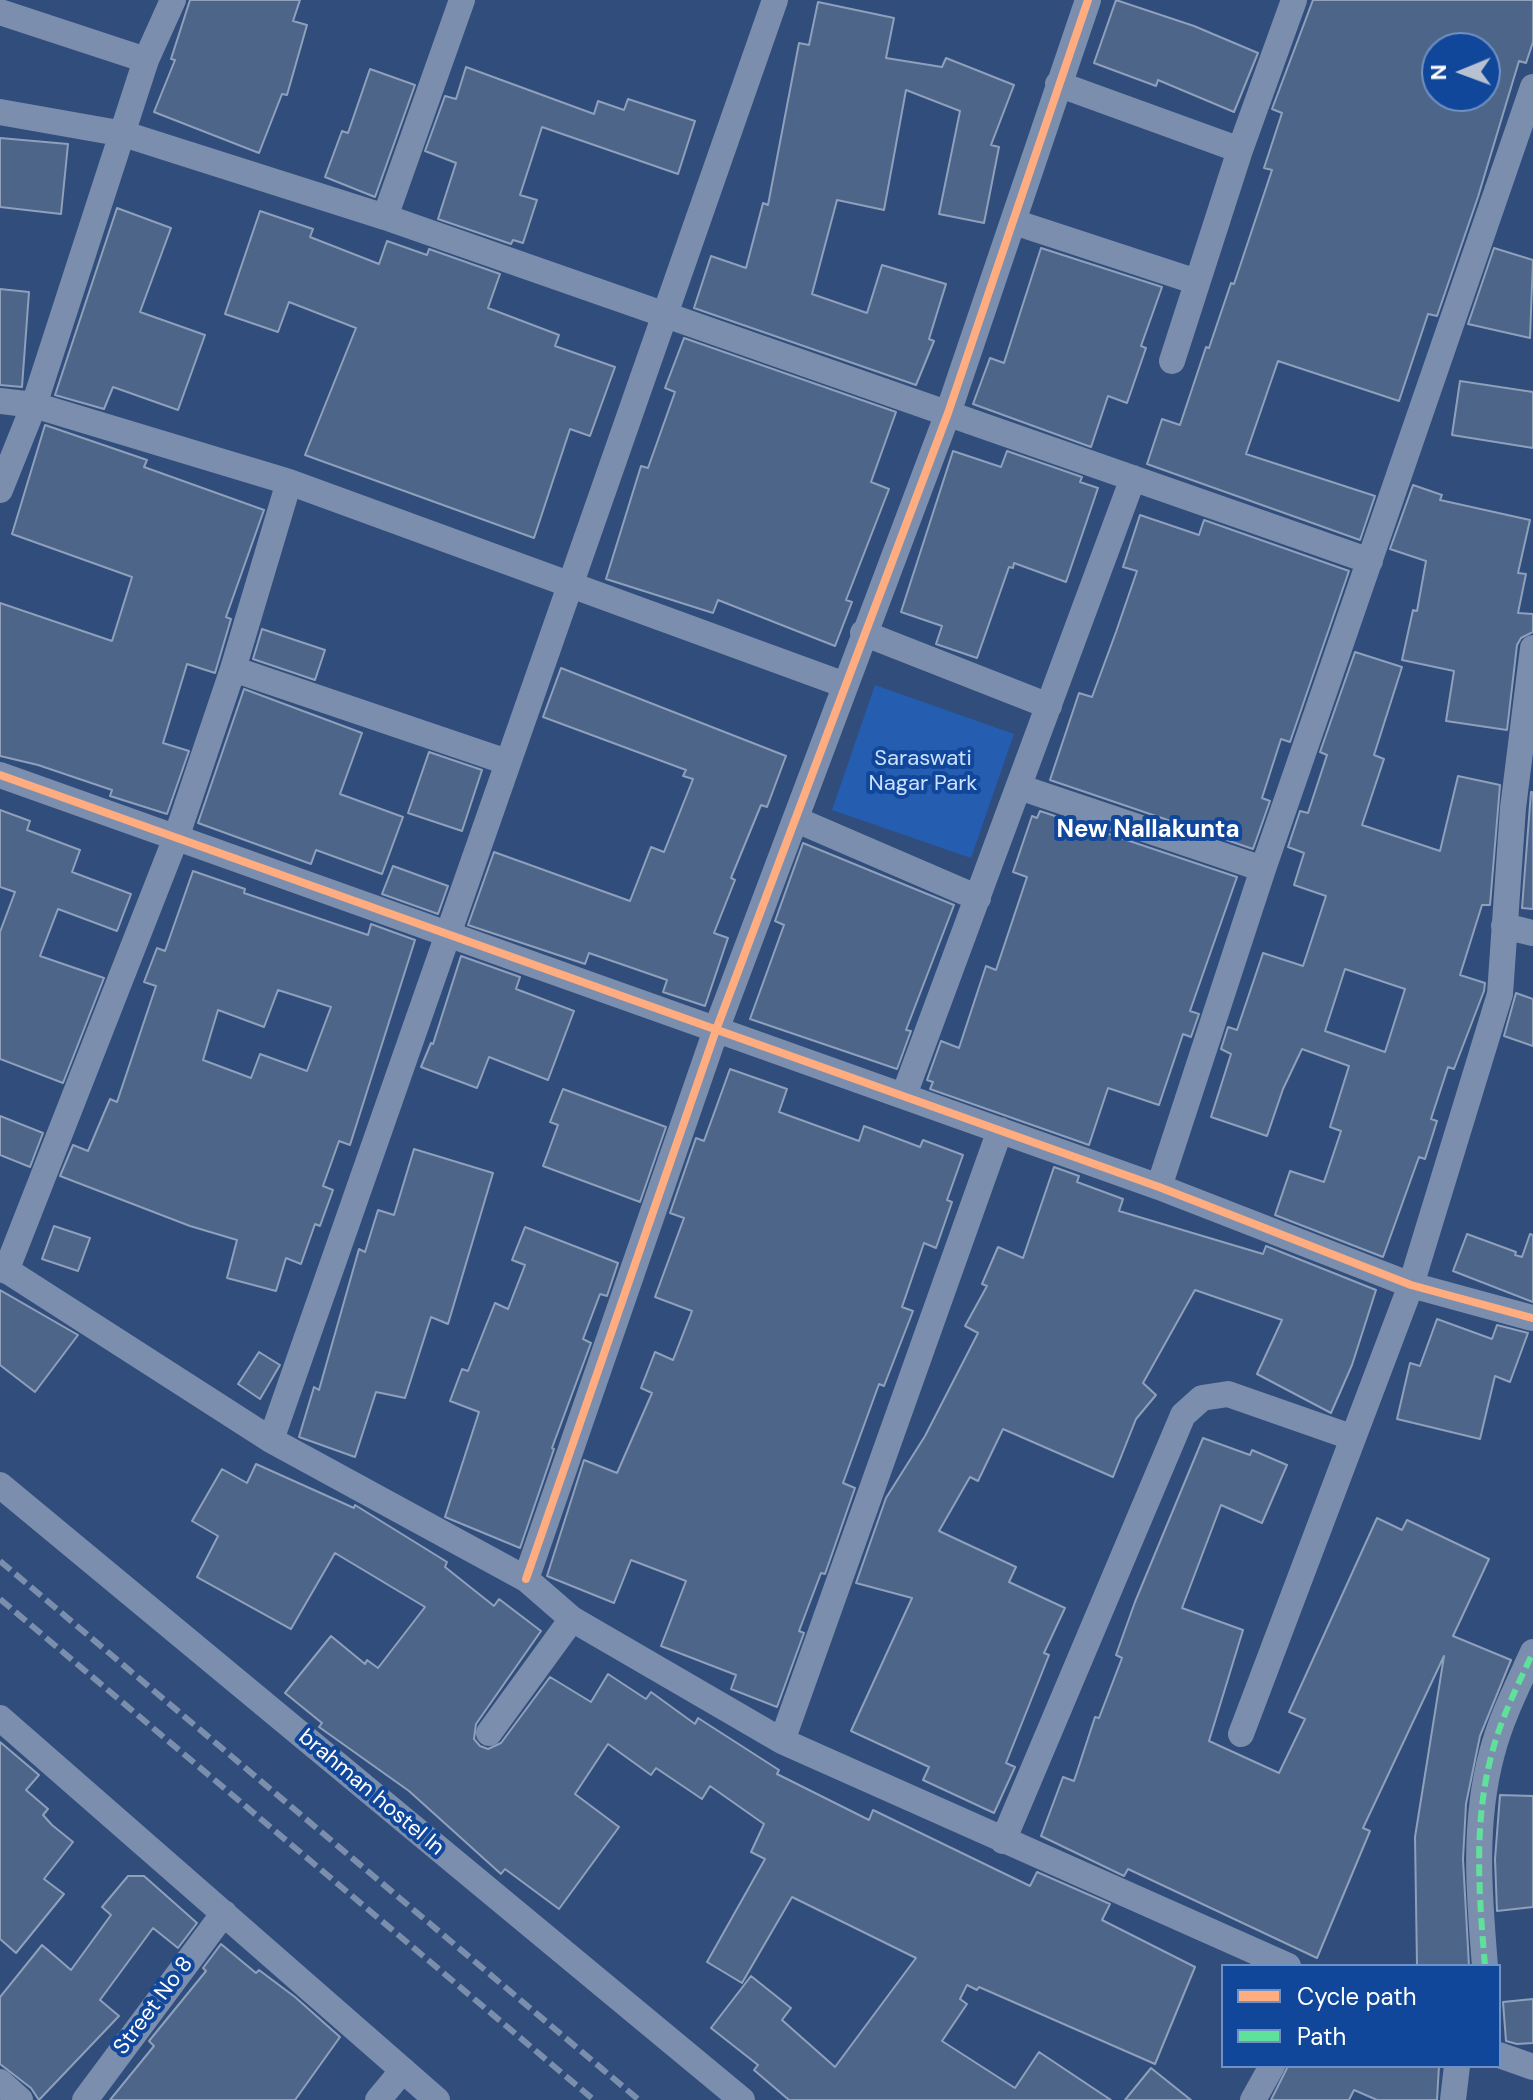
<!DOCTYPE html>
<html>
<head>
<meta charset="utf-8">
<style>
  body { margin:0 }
  #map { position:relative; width:1533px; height:2100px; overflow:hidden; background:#304d7c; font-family:"DM Sans",sans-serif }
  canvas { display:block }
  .legend { position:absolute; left:1221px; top:1964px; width:280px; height:104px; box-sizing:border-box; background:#10479b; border:2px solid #7091c3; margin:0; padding:10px 14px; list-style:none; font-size:24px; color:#fff }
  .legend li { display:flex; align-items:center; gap:16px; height:40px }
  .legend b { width:40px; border:2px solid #7091c3 }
  .north { position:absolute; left:1421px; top:32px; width:80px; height:80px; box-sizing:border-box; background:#10479b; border:2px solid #7091c3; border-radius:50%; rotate:269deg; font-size:22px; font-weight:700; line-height:32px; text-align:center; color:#fff }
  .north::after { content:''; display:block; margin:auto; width:28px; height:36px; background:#b7c1d1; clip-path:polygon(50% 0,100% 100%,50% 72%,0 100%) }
</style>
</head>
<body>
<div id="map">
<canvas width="1533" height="2100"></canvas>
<ul class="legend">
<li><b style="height:10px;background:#ffac80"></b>Cycle path</li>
<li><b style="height:10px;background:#60e19b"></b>Path</li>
</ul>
<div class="north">N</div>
</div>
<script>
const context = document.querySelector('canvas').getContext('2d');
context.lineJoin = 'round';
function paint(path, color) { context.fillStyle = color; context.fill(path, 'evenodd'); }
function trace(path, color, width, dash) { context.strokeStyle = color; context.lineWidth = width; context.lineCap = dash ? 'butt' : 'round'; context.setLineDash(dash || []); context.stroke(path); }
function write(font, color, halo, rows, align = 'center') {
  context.font = font + ' "DM Sans",sans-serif'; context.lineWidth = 8; context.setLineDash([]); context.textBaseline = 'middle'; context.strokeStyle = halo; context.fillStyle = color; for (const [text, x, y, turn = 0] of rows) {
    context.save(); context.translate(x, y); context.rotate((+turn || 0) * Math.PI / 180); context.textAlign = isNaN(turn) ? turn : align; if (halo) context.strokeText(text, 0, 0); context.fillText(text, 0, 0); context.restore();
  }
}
const green = new Path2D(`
  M 875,685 L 1014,734 L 971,858 L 832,810 Z`);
const building = new Path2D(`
  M 190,0 L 300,0 L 293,21 L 307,25 L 287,95 L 282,94 L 259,153 L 154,112 L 175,60 L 171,59 Z
  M 1116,0 L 1194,26 L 1258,53 L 1234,112 L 1158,80 L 1156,86 L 1094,63 Z
  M 1313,0 L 1533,0 L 1533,42 L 1526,63 L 1519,61 L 1478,197 L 1437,316 L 1428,314 L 1399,401 L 1278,361 L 1246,454 L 1375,496 L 1360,540 L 1147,464 L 1162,419 L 1180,425 L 1206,347 L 1209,348 L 1231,283 L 1234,284 L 1272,170 L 1264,168 L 1282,113 L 1272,109 ZM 1437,48 L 1485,48 L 1485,96 L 1437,96 Z
  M 818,2 L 894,18 L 886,58 L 942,67 L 946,58 L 1014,85 L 991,145 L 999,147 L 984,223 L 939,214 L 960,111 L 906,90 L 884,210 L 837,200 L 812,294 L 867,313 L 882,265 L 946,284 L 929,339 L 934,341 L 916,385 L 694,308 L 711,256 L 746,268 L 763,203 L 768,205 L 799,43 L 809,45 Z
  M 466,67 L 594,114 L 598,101 L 624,110 L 628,99 L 695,121 L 678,174 L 542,127 L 520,195 L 537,200 L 523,243 L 513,240 L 511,244 L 438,219 L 456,163 L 425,151 L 445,96 L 456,99 Z
  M 370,69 L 415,85 L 375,197 L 325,177 L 342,131 L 348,133 Z
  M 0,138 L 68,144 L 61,214 L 0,207 Z
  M 117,208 L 171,228 L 140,312 L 205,335 L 178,410 L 113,387 L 104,409 L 55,395 Z
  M 260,211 L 313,229 L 310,237 L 379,264 L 387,241 L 427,255 L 429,249 L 500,274 L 488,308 L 559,335 L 555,346 L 615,367 L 590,436 L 570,429 L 534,538 L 305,455 L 356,328 L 289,302 L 278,332 L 225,314 Z
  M 1041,248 L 1162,287 L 1141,346 L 1146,348 L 1127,403 L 1108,396 L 1091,447 L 973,404 L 990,358 L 1004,363 Z
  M 1494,248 L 1533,260 L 1530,338 L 1468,324 Z
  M 0,289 L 29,292 L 22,387 L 0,385 Z
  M 684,338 L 896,412 L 871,482 L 889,489 L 846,600 L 852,602 L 835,646 L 718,600 L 713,613 L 606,579 L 641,466 L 648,468 L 675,392 L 665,388 Z
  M 1460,381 L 1533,392 L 1533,448 L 1452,435 Z
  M 45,425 L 147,460 L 144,467 L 264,510 L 226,617 L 231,619 L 215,673 L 187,664 L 163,743 L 189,751 L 167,814 L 110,796 L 112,790 L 38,765 L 0,756 L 0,603 L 112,641 L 132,577 L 12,534 Z
  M 953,451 L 1001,467 L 1007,451 L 1082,477 L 1080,482 L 1098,488 L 1066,582 L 1014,563 L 1013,568 L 1009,567 L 977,658 L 936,644 L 942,626 L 901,612 Z
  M 1413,485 L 1442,495 L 1440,500 L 1530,520 L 1518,573 L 1526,574 L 1518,613 L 1533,614 L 1533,632 L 1521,638 L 1517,645 L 1507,730 L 1446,721 L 1454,671 L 1402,660 L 1413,610 L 1417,611 L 1426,561 L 1390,549 Z
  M 1140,515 L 1199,535 L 1204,520 L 1349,571 L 1290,742 L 1281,739 L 1262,798 L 1270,801 L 1253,849 L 1050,780 L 1079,693 L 1092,697 L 1116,632 L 1137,571 L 1123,567 Z
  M 262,629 L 325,650 L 315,680 L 253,659 Z
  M 1355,652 L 1402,667 L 1374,755 L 1384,759 L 1362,825 L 1440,851 L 1458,776 L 1500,785 L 1490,905 L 1482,905 L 1460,975 L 1485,983 L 1484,991 L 1454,1069 L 1448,1067 L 1431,1119 L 1437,1121 L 1425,1159 L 1419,1157 L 1383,1257 L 1275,1215 L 1290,1171 L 1324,1182 L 1341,1131 L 1330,1127 L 1349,1066 L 1302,1049 L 1283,1089 L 1267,1136 L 1211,1117 L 1231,1054 L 1221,1049 L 1228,1027 L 1237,1030 L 1263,953 L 1303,966 L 1326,896 L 1294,885 L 1304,853 L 1288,847 L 1300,811 L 1308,813 L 1327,755 L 1320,752 ZM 1345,969 L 1405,989 L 1385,1052 L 1325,1031 Z
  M 561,668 L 786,756 L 767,807 L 761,805 L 731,878 L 735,880 L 714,933 L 728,938 L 705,1006 L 663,992 L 667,980 L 589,953 L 585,964 L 468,925 L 494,852 L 630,901 L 651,847 L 664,852 L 693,779 L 683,776 L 686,770 L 543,717 Z
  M 244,689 L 362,733 L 340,794 L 403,817 L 382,874 L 316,850 L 311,864 L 198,823 Z
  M 429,752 L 482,770 L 462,831 L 408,813 Z
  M 1531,792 L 1533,792 L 1533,909 L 1522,908 Z
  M 0,810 L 30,821 L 27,830 L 80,850 L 72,872 L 131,894 L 117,931 L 58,909 L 40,956 L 104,978 L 63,1083 L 0,1059 L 0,932 L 15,892 L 0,887 Z
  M 1040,811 L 1237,877 L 1190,1011 L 1199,1014 L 1191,1037 L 1183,1034 L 1159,1105 L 1108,1088 L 1089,1145 L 930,1089 L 933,1082 L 927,1080 L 941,1041 L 959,1048 L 986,966 L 996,970 L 1027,877 L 1013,872 L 1032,816 L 1037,818 Z
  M 803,843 L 954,905 L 906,1030 L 911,1031 L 897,1069 L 750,1019 L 784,925 L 775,921 Z
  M 393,866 L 448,886 L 438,914 L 382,894 Z
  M 193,871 L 245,889 L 244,893 L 368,935 L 371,924 L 415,940 L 350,1145 L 339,1141 L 323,1186 L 333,1190 L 320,1226 L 315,1224 L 301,1264 L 286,1258 L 276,1291 L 227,1278 L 237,1240 L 190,1226 L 60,1176 L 73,1145 L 88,1151 L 110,1099 L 117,1102 L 156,986 L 144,982 L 157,948 L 165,951 ZM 278,990 L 331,1007 L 307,1071 L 260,1054 L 251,1078 L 203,1060 L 218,1010 L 264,1027 Z
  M 461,956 L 520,977 L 516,989 L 574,1011 L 548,1080 L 489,1057 L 477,1088 L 421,1067 L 431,1043 L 433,1044 Z
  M 1516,993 L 1533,999 L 1533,1046 L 1504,1036 Z
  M 730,1069 L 787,1089 L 779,1112 L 859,1141 L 864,1126 L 920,1147 L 923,1140 L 963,1155 L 947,1200 L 952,1202 L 936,1248 L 924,1243 L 902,1307 L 913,1311 L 884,1386 L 879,1384 L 843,1483 L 855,1488 L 825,1574 L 821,1573 L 799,1631 L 804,1633 L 777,1707 L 731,1689 L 736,1675 L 661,1646 L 686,1581 L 631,1560 L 614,1603 L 547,1576 L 584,1460 L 617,1473 L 652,1393 L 641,1388 L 655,1352 L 673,1360 L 692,1311 L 655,1297 L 684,1218 L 670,1213 L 696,1138 L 704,1141 Z
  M 563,1089 L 666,1127 L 640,1202 L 543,1166 L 558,1125 L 550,1122 Z
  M 0,1116 L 43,1133 L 30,1167 L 0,1155 Z
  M 414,1149 L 493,1173 L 448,1324 L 431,1317 L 405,1398 L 376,1392 L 355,1457 L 299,1437 L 314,1387 L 319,1390 L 359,1249 L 365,1252 L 378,1210 L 394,1215 Z
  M 1054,1167 L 1079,1176 L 1077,1182 L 1123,1199 L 1119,1211 L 1263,1254 L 1266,1246 L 1376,1290 L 1352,1365 L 1331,1413 L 1257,1374 L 1282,1320 L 1195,1290 L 1143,1383 L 1156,1395 L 1136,1419 L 1113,1477 L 1003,1429 L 978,1481 L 970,1477 L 939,1531 L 1016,1567 L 1009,1582 L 1065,1608 L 1044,1653 L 1049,1655 L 1006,1763 L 1015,1767 L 994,1813 L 923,1780 L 929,1767 L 851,1731 L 912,1598 L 856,1583 L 886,1498 L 925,1436 L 978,1333 L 965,1326 L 987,1286 L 982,1284 L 998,1247 L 1023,1258 Z
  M 54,1226 L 90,1238 L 78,1271 L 42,1259 Z
  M 525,1227 L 618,1263 L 607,1296 L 600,1294 L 583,1339 L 591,1343 L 552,1448 L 554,1449 L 520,1548 L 445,1517 L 479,1412 L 450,1401 L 462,1369 L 468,1371 L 495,1303 L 508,1309 L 525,1265 L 512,1260 Z
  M 1467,1234 L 1516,1252 L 1515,1255 L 1522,1257 L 1530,1234 L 1533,1235 L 1533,1302 L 1453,1271 Z
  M 0,1290 L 78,1335 L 35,1392 L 0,1365 Z
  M 1437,1319 L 1492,1339 L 1497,1325 L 1528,1333 L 1510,1382 L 1495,1376 L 1480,1439 L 1397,1419 L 1410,1363 L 1420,1366 Z
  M 259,1352 L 280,1365 L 260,1399 L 238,1384 Z
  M 1203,1438 L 1250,1455 L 1252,1450 L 1287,1465 L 1262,1523 L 1221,1505 L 1182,1608 L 1243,1630 L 1209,1741 L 1279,1773 L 1305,1719 L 1289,1712 L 1377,1518 L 1402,1530 L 1407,1520 L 1489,1559 L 1453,1636 L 1511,1660 L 1480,1736 L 1466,1804 L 1463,1859 L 1469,1966 L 1417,1966 L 1415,1837 L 1444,1656 L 1363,1828 L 1370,1831 L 1317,1958 L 1128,1869 L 1124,1876 L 1041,1836 L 1063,1777 L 1074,1781 L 1095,1717 L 1099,1718 L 1122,1658 L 1116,1655 L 1135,1602 Z
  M 256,1464 L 354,1508 L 355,1505 L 447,1562 L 445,1567 L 494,1606 L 499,1599 L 541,1631 L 476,1724 L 474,1739 L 480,1746 L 488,1749 L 501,1743 L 550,1677 L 591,1702 L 608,1674 L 646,1699 L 651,1692 L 695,1724 L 698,1718 L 779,1770 L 777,1774 L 869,1820 L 873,1810 L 1030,1886 L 1037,1872 L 1110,1904 L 1102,1920 L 1195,1967 L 1155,2064 L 979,1987 L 977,1990 L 967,1985 L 960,1999 L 967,2004 L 942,2041 L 1015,2088 L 1039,2052 L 1111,2100 L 789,2100 L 754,2070 L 758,2065 L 711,2028 L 751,1976 L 791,2008 L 782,2020 L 835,2067 L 916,1958 L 792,1897 L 742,1983 L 707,1962 L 765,1859 L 751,1852 L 764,1824 L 710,1786 L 702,1799 L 656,1768 L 651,1775 L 608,1744 L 575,1794 L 619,1827 L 559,1909 L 505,1869 L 501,1874 L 409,1791 L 319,1727 L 322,1723 L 285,1693 L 331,1636 L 365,1664 L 367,1660 L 378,1668 L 425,1607 L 335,1553 L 291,1629 L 197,1577 L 218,1536 L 192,1521 L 222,1469 L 247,1483 Z
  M 0,1742 L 39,1775 L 26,1790 L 48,1809 L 43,1815 L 52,1825 L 73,1842 L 44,1879 L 64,1894 L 16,1953 L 0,1939 Z
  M 1500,1795 L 1533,1796 L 1533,1907 L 1497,1911 L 1495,1859 Z
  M 128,1876 L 144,1876 L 197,1923 L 178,1948 L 153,1928 L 100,2000 L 119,2016 L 39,2100 L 31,2088 L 0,2064 L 0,1997 L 42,1945 L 71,1970 L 111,1915 L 102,1907 Z
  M 221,1944 L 256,1973 L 259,1970 L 295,1997 L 340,2037 L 295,2100 L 110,2100 L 154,2046 L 149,2041 L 206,1971 L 203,1968 Z
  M 1533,1999 L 1533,2043 L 1517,2044 L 1506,2041 L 1503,2002 Z
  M 1288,2066 L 1439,2066 L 1437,2100 L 1377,2100 L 1354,2090 L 1349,2100 L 1271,2100 Z
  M 1151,2068 L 1191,2100 L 1125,2100 Z`);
const minor = new Path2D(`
  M 0,12 L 146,60
  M 1058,84 L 1240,150
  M 0,112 L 124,134 L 385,217 L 1370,561
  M 385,217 L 462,0
  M 1014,222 L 1197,282
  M 1172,361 L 1240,150 L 1294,0
  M 0,401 L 34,405 L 289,482 L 845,685
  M 0,490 L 34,405 L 146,60 L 173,0
  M 863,633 L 1049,706
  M 233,669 L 507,762
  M 0,775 L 1159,1187 L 1411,1285 L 1532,1318
  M 1019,787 L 1263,869
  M 797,820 L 978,898
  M 1504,926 L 1533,933
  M 904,1095 L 1133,478
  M 1159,1187 L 1263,869 L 1533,87
  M 0,1266 L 271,1440 L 526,1579 L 572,1619 L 782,1741 L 1288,1966
  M 6,1271 L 177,835 L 233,669 L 289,482
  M 271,1440 L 775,0
  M 0,1485 L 742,2100
  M 526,1579 L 716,1030 L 948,413 L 1088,0
  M 0,1718 L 437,2100
  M 489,1733 L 572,1619
  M 1241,1734 L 1411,1285 L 1500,994 L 1513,808 L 1533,648
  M 782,1741 L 1000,1130
  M 1003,1841 L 1183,1415 L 1202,1398 L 1228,1394 L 1351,1437
  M 1485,1966 C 1479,1895 1473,1823 1492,1753 C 1501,1718 1518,1685 1533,1652
  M 1499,2055 L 1533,2067
  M 0,2082 L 20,2100
  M 85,2100 L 224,1913
  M 378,2100 L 403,2070
  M 1253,2100 L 1272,2066
  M 1453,2100 L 1457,2066`);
const rail = new Path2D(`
  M 0,1561 L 639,2100
  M 0,1599 L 594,2100`);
const quiet = new Path2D(`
  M 1485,1966 C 1479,1895 1473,1823 1492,1753 C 1501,1718 1518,1685 1533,1652`);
const cycleway = new Path2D(`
  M 0,775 L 1159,1187 L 1411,1285 L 1532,1318
  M 526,1579 L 716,1030 L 948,413 L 1088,0`);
const parkNames = [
  ["Saraswati",923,759],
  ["Nagar Park",923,784]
];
const streetNames = [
  ["brahman hostel ln",371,1793,40],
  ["Street No 8",154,2006,-53]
];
const neighbourhoodNames = [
  ["New Nallakunta",1148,831]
];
paint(green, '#255db1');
paint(building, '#4e658a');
trace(building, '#8fa0bb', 2);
trace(minor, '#7b8ead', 26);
trace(rail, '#7b8eac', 6, [14, 6]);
trace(quiet, '#60e19b', 6, [12, 6]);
trace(cycleway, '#ffac80', 8);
write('22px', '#cce1fe', '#10479b', parkNames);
write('22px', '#fff', '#10479b', streetNames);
write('bold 24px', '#fff', '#10479b', neighbourhoodNames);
</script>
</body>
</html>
